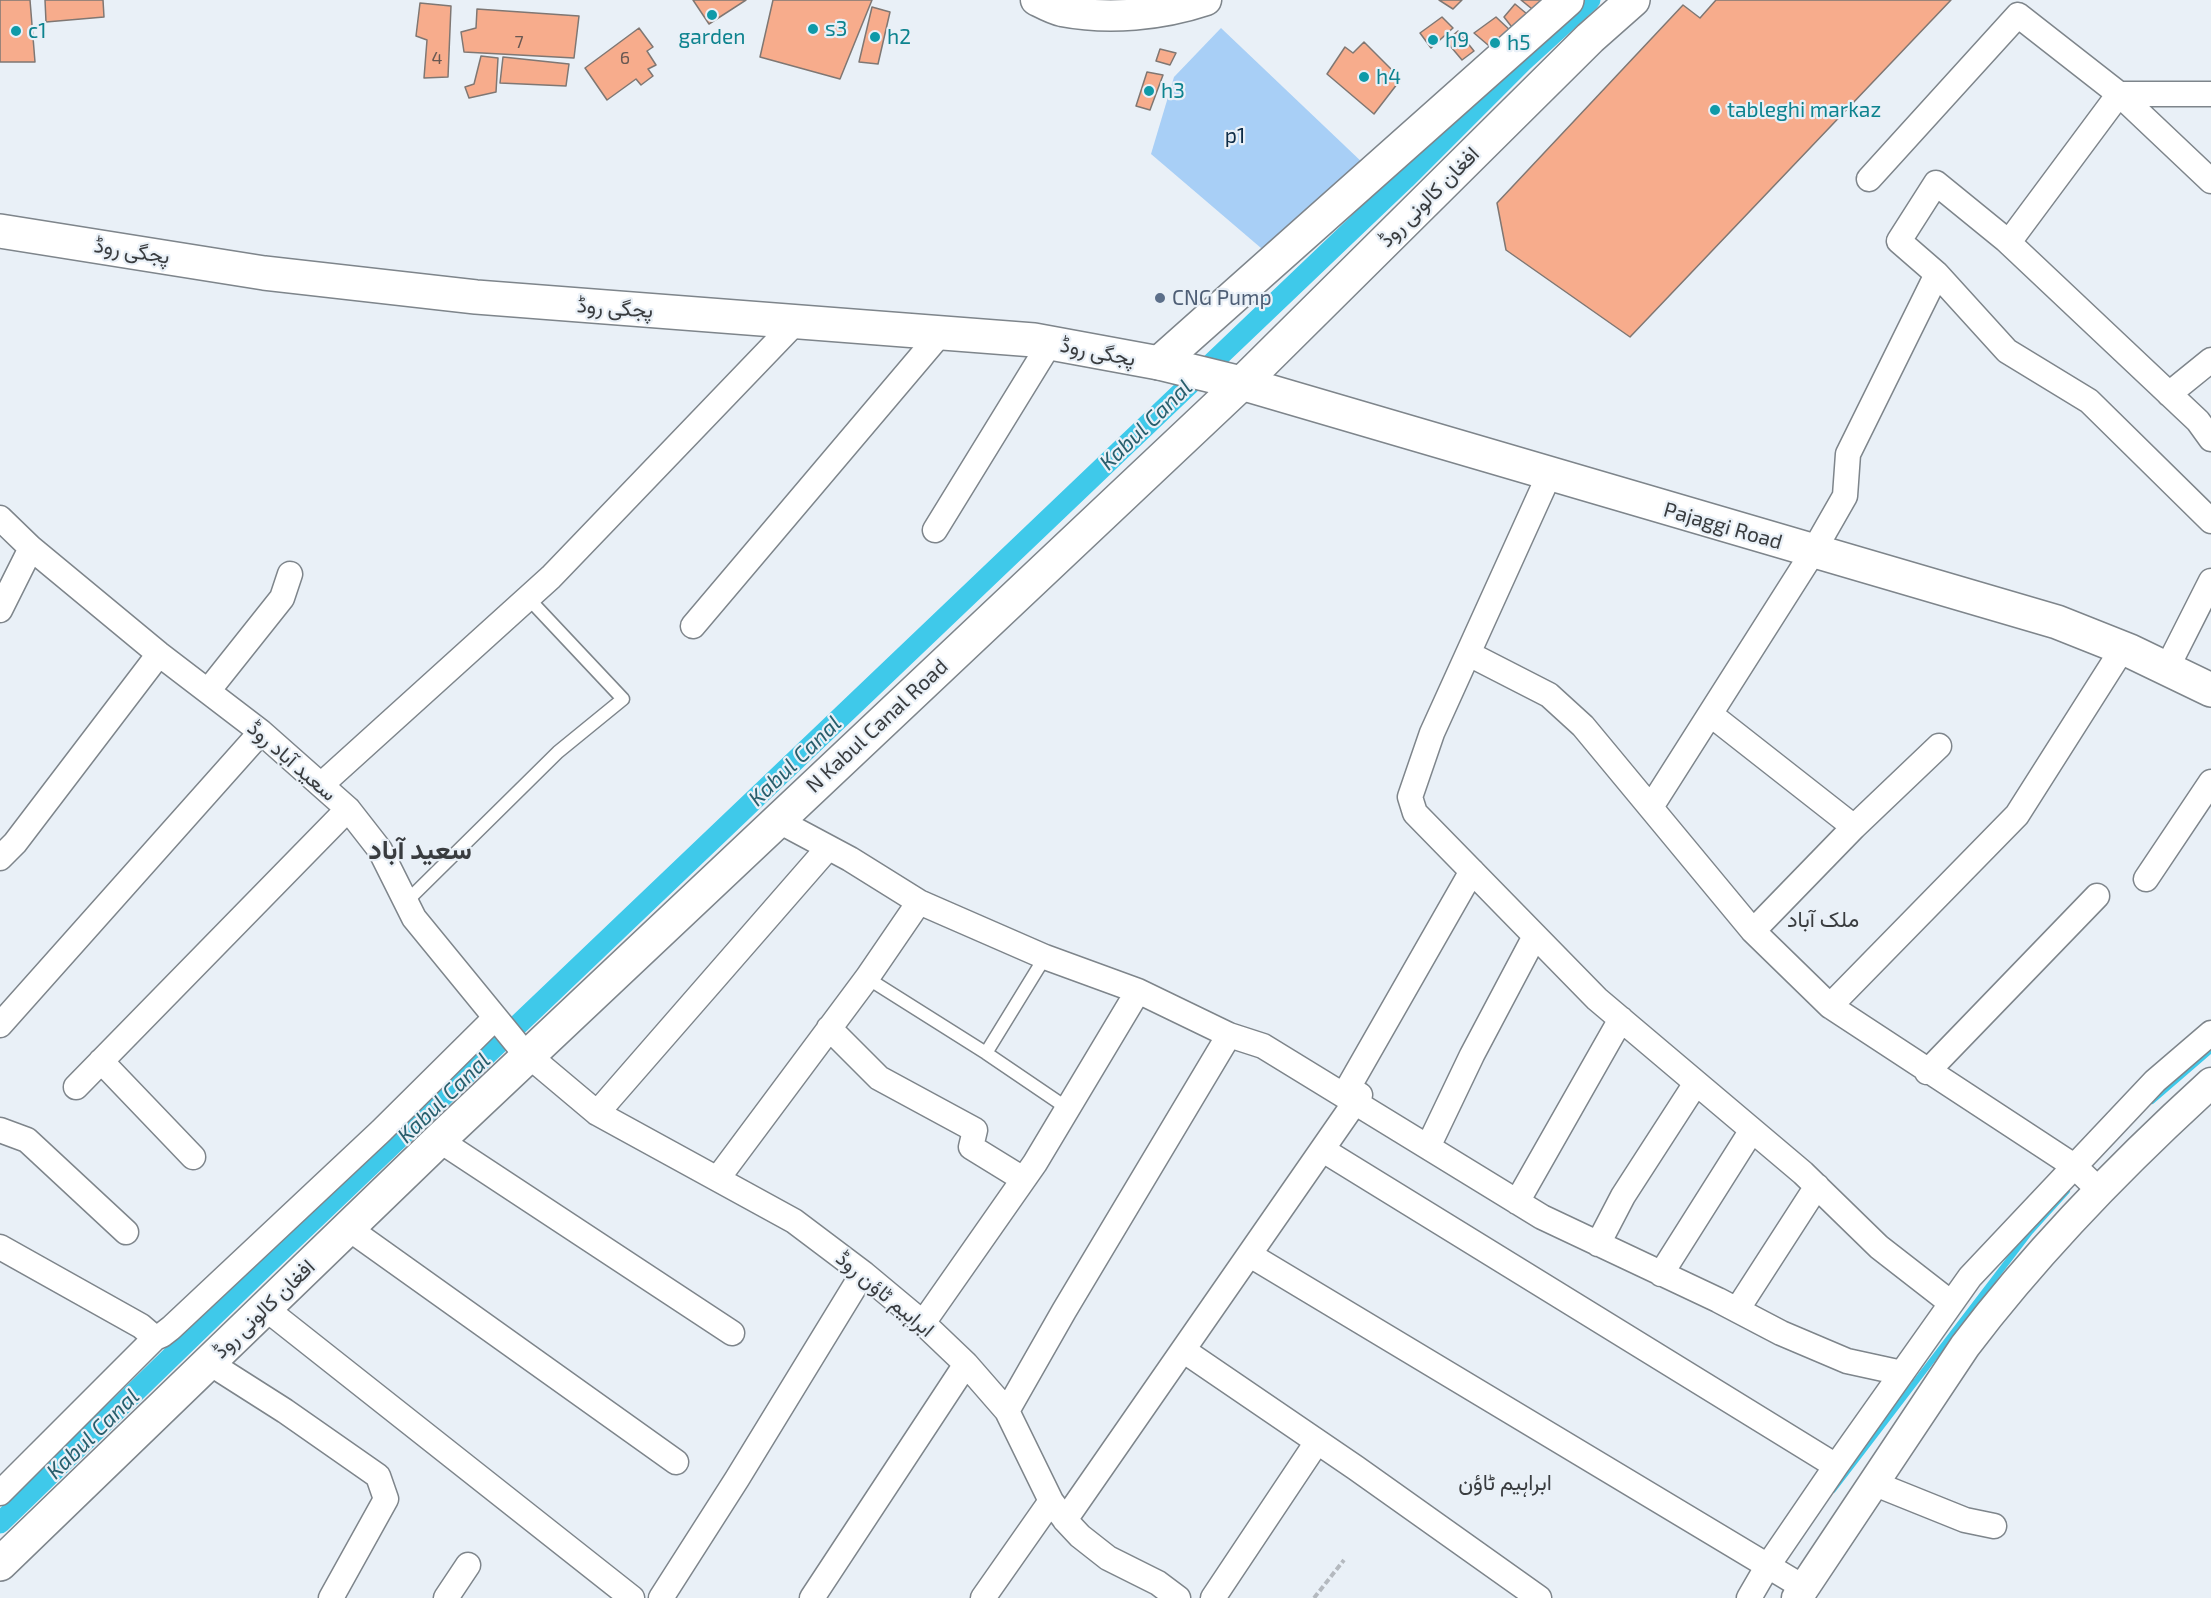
<!DOCTYPE html>
<html>
<head>
<meta charset="utf-8">
<style>
  body { margin:0 }
  canvas { display:block; background:#e9f0f7 }
</style>
</head>
<body>
<canvas width="2211" height="1598"></canvas>
<script>
const context = document.querySelector('canvas').getContext('2d');
context.lineJoin = 'round';
function paint(path, color) { context.fillStyle = color; context.fill(path, 'evenodd'); }
function trace(path, color, width, dash) { context.strokeStyle = color; context.lineWidth = width; context.lineCap = dash ? 'butt' : 'round'; context.setLineDash(dash || []); context.stroke(path); }
function write(font, color, halo, rows, align = 'center') {
  context.font = font + ' "Exo 2",Vazirmatn,sans-serif'; context.lineWidth = 4.5; context.setLineDash([]); context.textBaseline = 'middle'; context.strokeStyle = halo; context.fillStyle = color; for (const [text, x, y, turn = 0] of rows) {
    context.save(); context.translate(x, y); context.rotate((+turn || 0) * Math.PI / 180); context.textAlign = isNaN(turn) ? turn : align; if (halo) context.strokeText(text, 0, 0); context.fillText(text, 0, 0); context.restore();
  }
}
const green = new Path2D(`
  M 1221,28 L 1365,165 L 1268,254 L 1151,154 L 1174,77 Z`);
const stream = new Path2D(`
  M 2152,1101 L 2211,1050
  M 1833,1490 L 2030,1232 L 2067,1191`);
const canal = new Path2D(`
  M 0,1523 L 265,1266 L 1405,179 L 1522,62 L 1590,0`);
const building = new Path2D(`
  M 0,0 L 30,0 L 35,62 L 0,62 Z
  M 45,0 L 103,0 L 104,17 L 46,22 Z
  M 693,0 L 746,0 L 709,24 Z
  M 773,0 L 872,0 L 840,79 L 760,57 Z
  M 1439,0 L 1462,0 L 1453,9 Z
  M 1521,0 L 1554,0 L 1537,13 Z
  M 1716,0 L 1951,0 L 1630,337 L 1506,250 L 1497,203 L 1683,5 L 1700,18 Z
  M 420,3 L 451,6 L 448,77 L 424,78 L 427,40 L 416,36 Z
  M 1515,4 L 1533,19 L 1518,35 L 1504,17 Z
  M 872,7 L 890,12 L 878,64 L 859,62 Z
  M 477,9 L 579,16 L 574,58 L 464,52 L 461,32 L 476,28 Z
  M 1442,17 L 1453,28 L 1431,48 L 1420,33 Z
  M 1496,17 L 1514,34 L 1495,51 L 1474,33 Z
  M 639,28 L 653,47 L 647,51 L 656,65 L 648,69 L 653,76 L 641,85 L 636,79 L 607,100 L 585,68 Z
  M 1458,31 L 1474,51 L 1462,60 L 1446,41 Z
  M 1364,42 L 1401,79 L 1374,114 L 1327,74 L 1345,47 L 1353,53 Z
  M 1160,49 L 1176,53 L 1170,65 L 1156,61 Z
  M 481,56 L 498,58 L 496,92 L 469,98 L 465,87 L 474,84 Z
  M 503,57 L 569,64 L 566,86 L 500,83 Z
  M 1147,72 L 1163,75 L 1150,110 L 1136,106 Z`);
const path = new Path2D(`
  M 1314,1598 L 1344,1560`);
const service = new Path2D(`
  M 406,902 L 558,752 L 623,699 L 528,598
  M 867,978 L 986,1053 L 1067,1108
  M 986,1053 L 1045,957`);
const minor = new Path2D(`
  M 1869,179 L 2018,15 L 2119,94 L 2211,181
  M 2009,242 L 2119,94 L 2211,94
  M 1937,274 L 2007,351 L 2089,401 L 2211,521
  M 2169,394 L 2211,360
  M 1549,475 L 1432,733 L 1410,797 L 1415,813 L 1597,999 L 1803,1173 L 1879,1247 L 1951,1303
  M 0,518 L 31,548 L 159,654 L 261,732 L 348,809 L 380,850 L 414,918 L 522,1050 L 597,1113 L 794,1221 L 863,1273 L 923,1323 L 966,1364 L 1007,1411 L 1051,1501 L 1065,1520 L 1080,1536 L 1108,1558 L 1158,1583 L 1178,1598
  M 935,530 L 1050,343
  M 0,610 L 31,548
  M 693,626 L 941,333
  M 1469,654 L 1549,695 L 1583,726 L 1753,931 L 1830,1006 L 2074,1166 L 2100,1191
  M 2167,668 L 2211,581
  M 208,691 L 282,598 L 290,574
  M 1710,714 L 1854,827
  M 321,785 L 551,577 L 796,322
  M 1651,807 L 1813,552 L 1845,496 L 1848,454 L 1937,274 L 1899,241 L 1936,183 L 2006,240 L 2198,421 L 2211,439
  M 777,820 L 850,859 L 919,902 L 1045,957 L 1138,991 L 1229,1035 L 1263,1046 L 1542,1217 L 1718,1300 L 1781,1333 L 1847,1361 L 1902,1373
  M 0,858 L 15,843 L 159,654
  M 2146,879 L 2211,782
  M 1753,931 L 1854,827 L 1939,746
  M 1830,1006 L 2017,815 L 2123,648
  M 0,1025 L 261,732
  M 829,1028 L 879,1078 L 975,1130 L 971,1147 L 1023,1179
  M 101,1061 L 193,1157
  M 1927,1072 L 2097,896
  M 76,1087 L 348,809
  M 597,1113 L 828,848
  M 0,1130 L 27,1140 L 126,1232
  M 439,1140 L 732,1333
  M 1428,1147 L 1472,1055 L 1535,936
  M 1323,1150 L 1836,1466
  M 718,1178 L 867,978 L 919,902
  M 1517,1202 L 1621,1019
  M 348,1228 L 676,1462
  M 1598,1244 L 1623,1196 L 1696,1083
  M 0,1247 L 141,1326 L 155,1338
  M 1250,1255 L 1803,1587
  M 1661,1274 L 1752,1130
  M 265,1308 L 632,1598
  M 1737,1310 L 1817,1186
  M 923,1323 L 1035,1163 L 1138,991
  M 1183,1350 L 1356,1468 L 1539,1598
  M 208,1362 L 285,1411 L 378,1476 L 386,1499 L 331,1598
  M 1007,1411 L 1064,1311 L 1229,1035
  M 1873,1483 L 1965,1520 L 1994,1526
  M 0,1493 L 155,1338 L 162,1335 L 171,1328 L 381,1131 L 495,1018
  M 1065,1520 L 1360,1095 L 1348,1088 L 1472,871
  M 446,1598 L 468,1565
  M 661,1598 L 737,1479 L 863,1273
  M 812,1598 L 966,1364
  M 983,1598 L 1051,1501
  M 1213,1598 L 1317,1442
  M 1749,1598 L 1767,1567 L 1836,1466 L 1970,1277 L 2155,1081 L 2211,1033`);
const tertiary = new Path2D(`
  M 1036,0 C 1044,4 1053,9 1062,11 C 1109,20 1161,15 1206,0
  M 1797,1598 L 1965,1346 C 2037,1251 2122,1164 2211,1083`);
const secondary = new Path2D(`
  M 1159,363 L 1567,0
  M 0,1564 L 439,1140 L 1240,385 L 1590,38 L 1633,0`);
const primary = new Path2D(`
  M 0,231 L 264,273 L 476,297 L 1034,340 L 1159,363 L 1241,383 L 2057,622 L 2130,651 L 2211,690`);
const markers = [
  [712,15,6,"#0f9aa8"],
  [813,29,6,"#0f9aa8"],
  [16,31,6,"#0f9aa8"],
  [875,37,6,"#0f9aa8"],
  [1433,40,6,"#0f9aa8"],
  [1495,43,6,"#0f9aa8"],
  [1364,77,6,"#0f9aa8"],
  [1149,91,6,"#0f9aa8"],
  [1715,110,6,"#0f9aa8"],
  [1160,298,6,"#5c6f8a"]
];
const numberNames = [
  ["7",519,42],
  ["4",437,58],
  ["6",625,58]
];
const cultureNames = [
  ["s3",825,29],
  ["c1",28,31],
  ["garden",712,37,"center"],
  ["h2",887,37],
  ["h9",1445,40],
  ["h5",1507,43],
  ["h4",1376,77],
  ["h3",1161,91],
  ["tableghi markaz",1727,110]
];
const parkNames = [
  ["p1",1235,136]
];
const streetNames = [
  ["افغان کالونی روڈ",1429,197,-45],
  ["پجگی روڈ",132,251,9],
  ["پجگی روڈ",615,308,4],
  ["پجگی روڈ",1098,352,11],
  ["Pajaggi Road",1723,526,16],
  ["N Kabul Canal Road",877,726,-43],
  ["سعید آباد روڈ",292,761,41],
  ["ابراہیم ٹاؤن روڈ",885,1294,40],
  ["افغان کالونی روڈ",264,1309,-44]
];
const serviceNames = [
  ["CNG Pump",1172,298]
];
const waterNames = [
  ["Kabul Canal",1146,425,-44],
  ["Kabul Canal",795,761,-44],
  ["Kabul Canal",444,1098,-44],
  ["Kabul Canal",93,1434,-44]
];
const neighbourhoodNames = [
  ["ملک آباد",1823,920],
  ["ابراہیم ٹاؤن",1505,1483]
];
const districtNames = [
  ["سعید آباد",420,850]
];
paint(green, '#a8cff6');
trace(stream, '#3fc9ea', 6);
trace(canal, '#3fc9ea', 21);
paint(building, '#f7ac8c');
trace(building, '#7f7773', 1.5);
trace(service, '#7e858b', 15);
trace(minor, '#7e858b', 27);
trace(tertiary, '#7e858b', 33);
trace(secondary, '#7e858b', 36);
trace(primary, '#7e858b', 36);
trace(path, '#b4b9bf', 4, [6, 3]);
trace(service, '#fff', 12);
trace(minor, '#fff', 24);
trace(tertiary, '#fff', 30);
trace(secondary, '#fff', 33);
trace(primary, '#fff', 33);
for (const [x, y, r, color] of markers) { const dot = new Path2D(); dot.arc(x, y, r, 0, 2 * Math.PI); context.fillStyle = color; context.fill(dot); trace(dot, '#e9f0f7', 2); }
write('18px', '#685852', null, numberNames);
write('21px', '#0d838f', '#e9f0f7', cultureNames, 'left');
write('21px', '#0e2c47', '#e9f0f7', parkNames);
write('21px', '#393c3f', '#e9f0f7', streetNames);
write('21px', '#4e5e75', '#e9f0f7', serviceNames, 'left');
write('italic 22px', '#285e6c', '#e9f0f7', waterNames);
write('22px', '#393c3f', '#e9f0f7', neighbourhoodNames);
write('bold 27px', '#393c3f', '#e9f0f7', districtNames);
</script>
</body>
</html>
